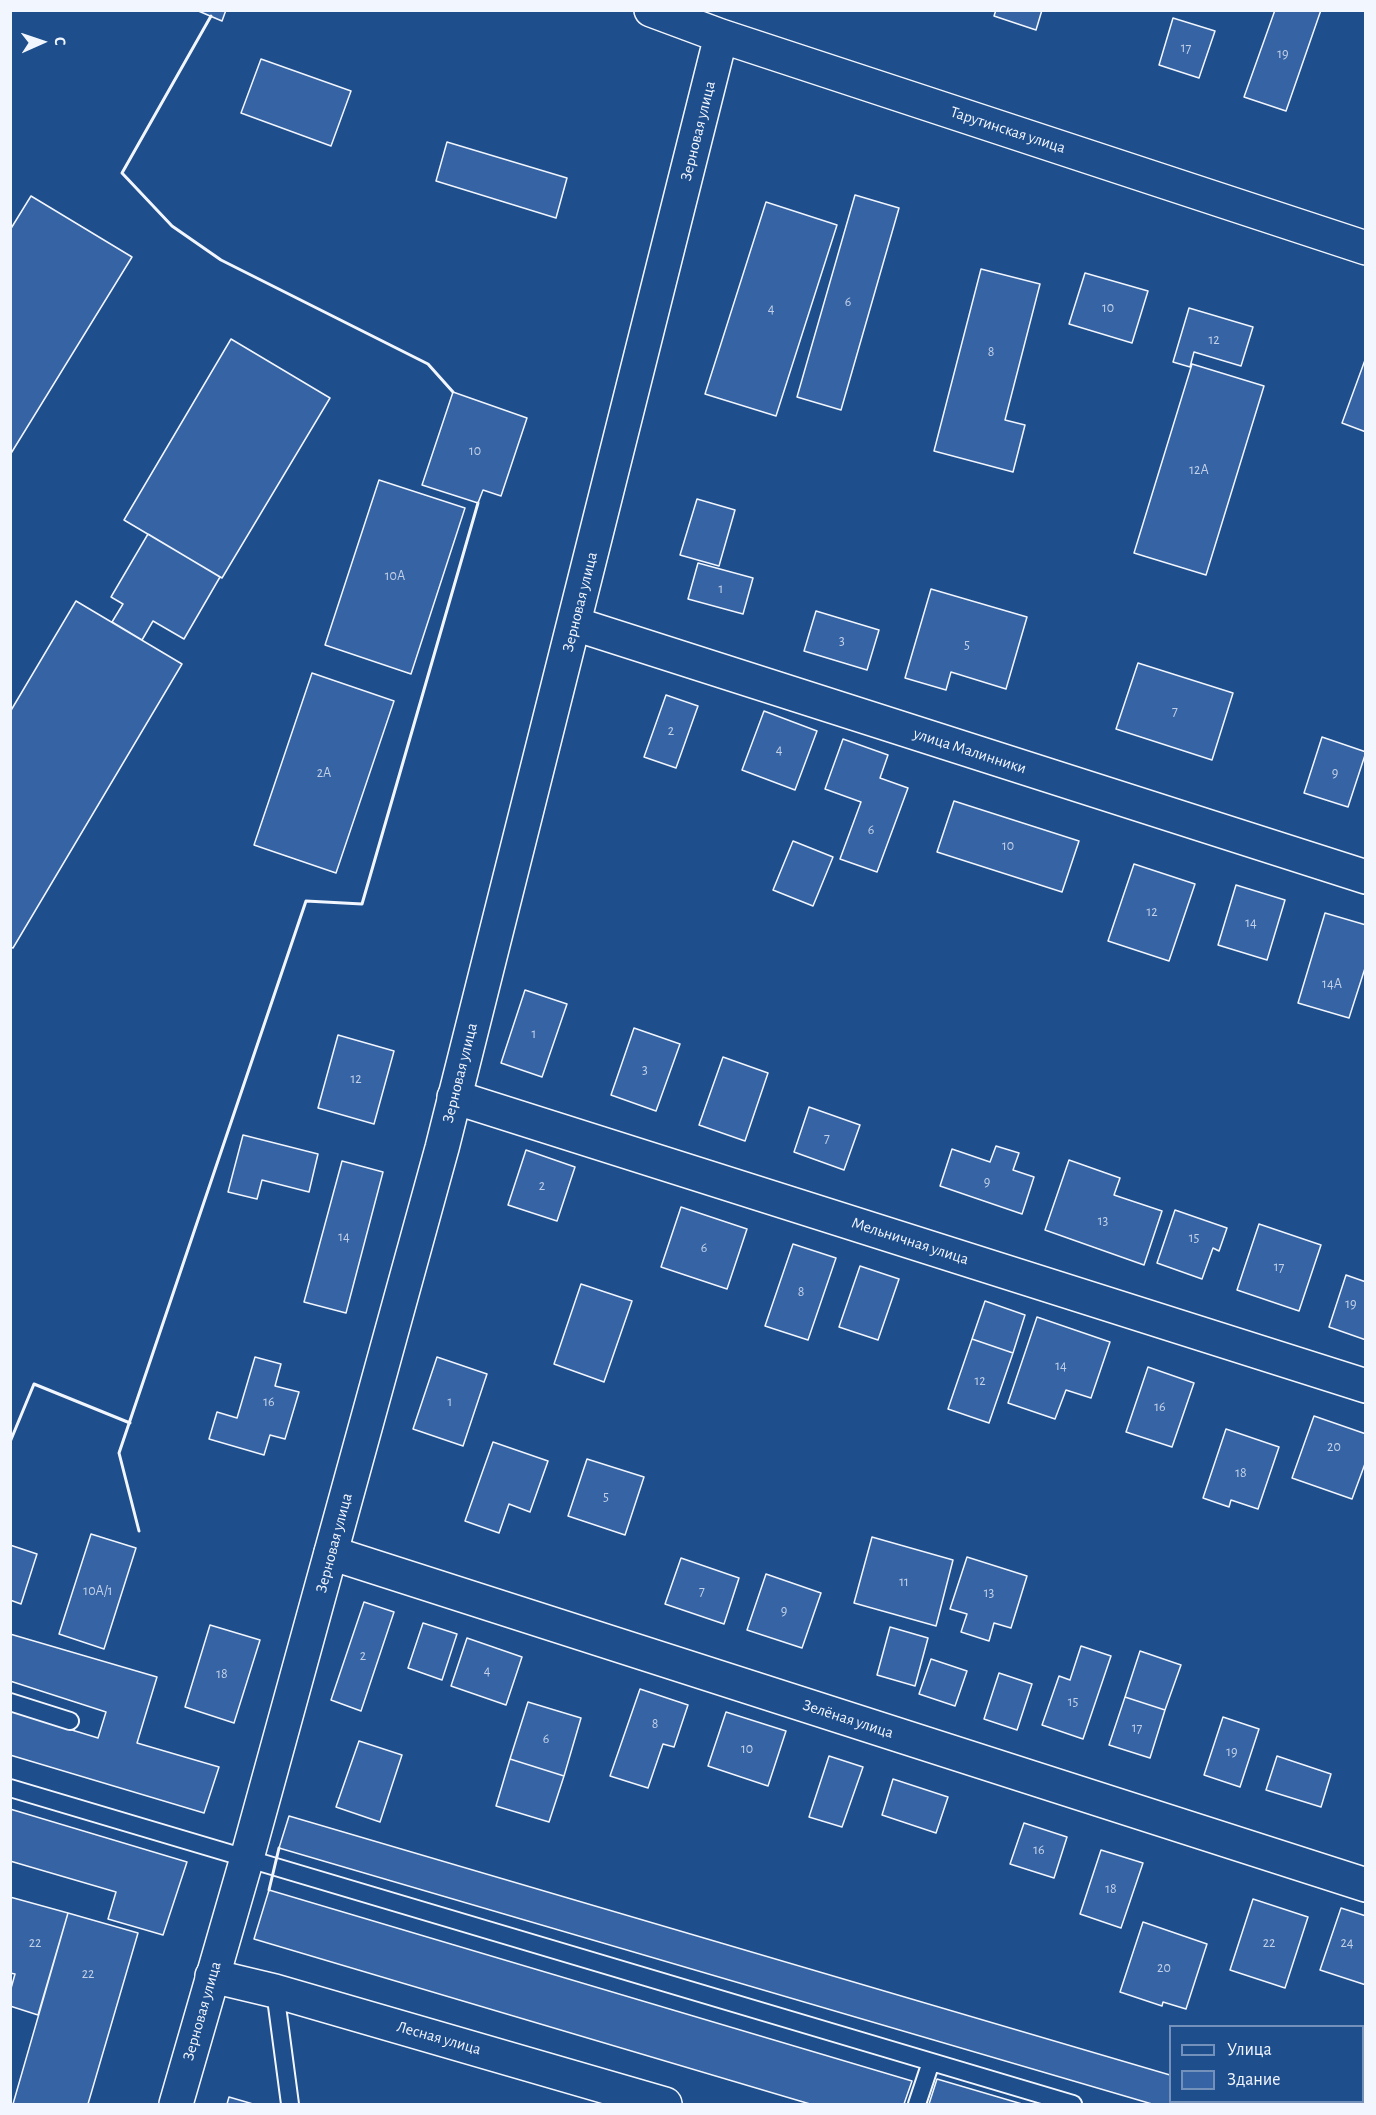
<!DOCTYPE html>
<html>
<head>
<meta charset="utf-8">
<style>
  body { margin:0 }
  #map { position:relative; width:1376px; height:2115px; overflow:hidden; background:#1f4e8c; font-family:"Alegreya Sans",sans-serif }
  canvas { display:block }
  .frame { position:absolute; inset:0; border:12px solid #f2f6ff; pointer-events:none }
  .legend { position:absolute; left:1169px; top:2025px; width:195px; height:78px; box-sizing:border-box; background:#1f4e8c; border:2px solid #7391ba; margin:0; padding:8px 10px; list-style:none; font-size:18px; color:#f2f6ff }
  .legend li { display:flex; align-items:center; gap:12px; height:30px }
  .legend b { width:30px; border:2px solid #7391ba }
  .north { position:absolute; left:12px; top:12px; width:60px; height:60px; -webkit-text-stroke:4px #1f4e8c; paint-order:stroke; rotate:87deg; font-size:16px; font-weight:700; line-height:24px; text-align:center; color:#f2f6ff }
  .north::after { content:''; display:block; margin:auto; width:21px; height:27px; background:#f2f6ff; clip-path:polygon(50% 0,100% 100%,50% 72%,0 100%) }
</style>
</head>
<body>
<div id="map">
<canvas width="1376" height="2115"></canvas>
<div class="frame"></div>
<ul class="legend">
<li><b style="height:8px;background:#1f4e8c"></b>Улица</li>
<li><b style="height:16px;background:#3563a3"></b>Здание</li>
</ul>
<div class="north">С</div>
</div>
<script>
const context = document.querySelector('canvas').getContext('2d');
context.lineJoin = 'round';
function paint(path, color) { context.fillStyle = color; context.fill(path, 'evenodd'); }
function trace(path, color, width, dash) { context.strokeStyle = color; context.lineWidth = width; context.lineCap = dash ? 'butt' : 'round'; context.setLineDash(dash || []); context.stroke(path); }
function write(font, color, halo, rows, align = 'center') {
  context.font = font + ' "Alegreya Sans",sans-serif'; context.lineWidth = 4.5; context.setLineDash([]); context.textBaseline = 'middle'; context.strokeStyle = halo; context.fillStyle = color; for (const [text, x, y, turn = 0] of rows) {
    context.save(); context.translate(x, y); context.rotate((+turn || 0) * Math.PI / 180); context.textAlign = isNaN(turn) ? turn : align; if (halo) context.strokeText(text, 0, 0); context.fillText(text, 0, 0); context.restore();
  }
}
const building = new Path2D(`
  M 196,10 L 226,10 L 222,21 Z
  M 996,10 L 1042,10 L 1036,30 L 994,16 Z
  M 1275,10 L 1321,10 L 1286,111 L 1244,97 Z
  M 1173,18 L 1215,31 L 1199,78 L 1159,65 Z
  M 261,59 L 351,91 L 331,146 L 241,113 Z
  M 447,142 L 567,178 L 556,218 L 436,181 Z
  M 855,195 L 899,208 L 841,410 L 797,397 Z
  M 31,196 L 132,257 L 10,455 L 10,230 Z
  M 766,202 L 837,225 L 776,416 L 705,394 Z
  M 981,269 L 1040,284 L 1005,420 L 1025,425 L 1013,472 L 934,451 Z
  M 1085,273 L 1148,291 L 1132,343 L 1069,324 Z
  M 1189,308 L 1253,327 L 1241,366 L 1194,352 L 1190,367 L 1173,362 Z
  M 231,339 L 330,398 L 222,578 L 124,520 Z
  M 1365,360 L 1366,360 L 1366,432 L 1342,423 Z
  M 1192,364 L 1264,386 L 1206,575 L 1134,553 Z
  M 453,392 L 527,418 L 501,496 L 483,490 L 478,503 L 422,485 Z
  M 379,480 L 465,508 L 411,674 L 325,645 Z
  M 697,499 L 735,510 L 719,566 L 680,555 Z
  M 148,534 L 220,577 L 184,639 L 153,621 L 142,640 L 112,622 L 123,604 L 111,597 Z
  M 698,563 L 753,578 L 743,614 L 688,599 Z
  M 931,589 L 1027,617 L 1006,689 L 951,672 L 946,690 L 905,678 Z
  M 76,601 L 182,664 L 13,948 L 10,947 L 10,712 Z
  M 816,611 L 879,630 L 867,670 L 804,651 Z
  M 1138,663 L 1233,693 L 1212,760 L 1116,729 Z
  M 312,673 L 394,701 L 336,873 L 254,845 Z
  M 666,695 L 698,706 L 676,768 L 644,757 Z
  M 764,711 L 817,731 L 795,790 L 742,770 Z
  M 1322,737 L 1366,752 L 1348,807 L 1304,793 Z
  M 843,739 L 888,755 L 880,778 L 908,788 L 877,872 L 840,859 L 861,802 L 825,789 Z
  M 954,801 L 1079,841 L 1062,892 L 937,852 Z
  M 793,841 L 833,857 L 813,906 L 773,890 Z
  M 1134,864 L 1195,884 L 1169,961 L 1108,941 Z
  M 1236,885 L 1285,900 L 1267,960 L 1218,945 Z
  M 1325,913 L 1366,925 L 1366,965 L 1349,1018 L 1298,1003 Z
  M 525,990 L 567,1004 L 542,1077 L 501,1063 Z
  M 634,1028 L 680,1044 L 656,1111 L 611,1095 Z
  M 338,1035 L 394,1051 L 374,1124 L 318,1108 Z
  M 723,1057 L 768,1073 L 745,1141 L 699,1125 Z
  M 809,1107 L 860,1125 L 844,1170 L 794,1152 Z
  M 243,1135 L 318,1154 L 309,1192 L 262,1180 L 257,1199 L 228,1192 Z
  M 996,1146 L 1019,1153 L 1013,1170 L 1034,1177 L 1022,1214 L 940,1186 L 952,1149 L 990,1162 Z
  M 526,1150 L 575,1167 L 557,1221 L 508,1205 Z
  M 1069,1160 L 1120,1178 L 1114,1195 L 1162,1211 L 1144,1265 L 1045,1230 Z
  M 342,1161 L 383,1172 L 346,1313 L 304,1302 Z
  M 681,1207 L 747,1229 L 727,1289 L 661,1267 Z
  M 1175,1210 L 1227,1228 L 1219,1251 L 1213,1248 L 1202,1279 L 1157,1263 Z
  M 1259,1224 L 1321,1245 L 1299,1311 L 1237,1290 Z
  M 793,1244 L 836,1258 L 808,1340 L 765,1326 Z
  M 860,1266 L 899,1279 L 878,1340 L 839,1327 Z
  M 1346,1275 L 1366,1282 L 1366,1340 L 1329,1327 Z
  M 581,1284 L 632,1301 L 604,1382 L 554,1364 Z
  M 985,1301 L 1025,1315 L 1013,1353 L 972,1339 Z
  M 1037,1317 L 1110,1342 L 1091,1398 L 1066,1390 L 1055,1419 L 1008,1403 Z
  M 972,1339 L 1013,1353 L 989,1423 L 948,1409 Z
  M 255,1357 L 281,1364 L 275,1386 L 299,1392 L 285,1439 L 270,1435 L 264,1455 L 209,1439 L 217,1412 L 237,1418 Z
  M 437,1357 L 487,1374 L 463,1446 L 413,1429 Z
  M 1148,1367 L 1194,1383 L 1172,1447 L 1126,1432 Z
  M 1314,1416 L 1366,1434 L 1366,1461 L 1352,1499 L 1292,1478 Z
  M 1226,1429 L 1279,1447 L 1258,1509 L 1231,1500 L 1229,1507 L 1203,1498 Z
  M 493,1442 L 548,1461 L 530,1512 L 509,1504 L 499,1533 L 465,1521 Z
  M 587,1459 L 644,1477 L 625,1535 L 568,1516 Z
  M 91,1534 L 136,1548 L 104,1649 L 59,1634 Z
  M 872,1537 L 953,1560 L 936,1626 L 854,1603 Z
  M 10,1545 L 37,1554 L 21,1604 L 10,1600 Z
  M 967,1557 L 1027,1576 L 1011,1628 L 994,1623 L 989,1641 L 961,1632 L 967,1614 L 950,1609 Z
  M 681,1558 L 739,1578 L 724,1624 L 665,1604 Z
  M 766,1574 L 821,1593 L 802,1648 L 747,1630 Z
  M 364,1602 L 394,1612 L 361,1711 L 331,1700 Z
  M 423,1623 L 457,1634 L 442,1680 L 408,1668 Z
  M 210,1625 L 260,1640 L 234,1723 L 185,1707 Z
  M 890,1627 L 928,1638 L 915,1686 L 877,1675 Z
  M 10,1634 L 157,1677 L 137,1743 L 219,1767 L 204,1813 L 10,1755 L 10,1711 L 98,1738 L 106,1712 L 10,1681 Z
  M 467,1638 L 522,1657 L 506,1705 L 451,1686 Z
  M 1081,1646 L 1111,1656 L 1083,1739 L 1042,1725 L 1059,1676 L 1070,1680 Z
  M 1140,1651 L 1181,1665 L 1165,1710 L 1125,1697 Z
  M 931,1659 L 967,1671 L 955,1706 L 919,1694 Z
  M 999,1673 L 1032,1684 L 1017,1730 L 984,1719 Z
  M 640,1689 L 688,1705 L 674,1747 L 663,1744 L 648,1788 L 610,1776 Z
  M 1125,1697 L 1165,1710 L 1150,1758 L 1109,1745 Z
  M 528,1702 L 581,1718 L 564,1776 L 510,1759 Z
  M 726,1712 L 786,1731 L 768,1786 L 708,1766 Z
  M 1223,1717 L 1259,1729 L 1240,1787 L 1204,1775 Z
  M 359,1741 L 402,1755 L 380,1822 L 336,1807 Z
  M 829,1756 L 863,1767 L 842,1827 L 809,1817 Z
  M 1277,1756 L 1331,1774 L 1321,1807 L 1266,1790 Z
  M 510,1759 L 564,1776 L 549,1822 L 496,1806 Z
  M 893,1779 L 948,1797 L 936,1833 L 882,1815 Z
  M 10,1809 L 187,1862 L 163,1935 L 108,1919 L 116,1892 L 10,1861 Z
  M 289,1816 L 1170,2075 L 1170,2102 L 1262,2102 L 1272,2104 L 1152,2104 L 279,1848 Z
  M 1024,1823 L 1067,1837 L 1054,1878 L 1010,1864 Z
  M 1101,1850 L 1143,1863 L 1121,1928 L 1080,1914 Z
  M 269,1890 L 912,2081 L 904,2104 L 810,2104 L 254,1939 Z
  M 10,1897 L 68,1913 L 38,2015 L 10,2006 L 10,1992 L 15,1974 L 10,1973 Z
  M 1253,1899 L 1308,1917 L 1285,1988 L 1230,1970 Z
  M 1341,1908 L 1366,1916 L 1366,1985 L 1320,1970 Z
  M 68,1913 L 138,1933 L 88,2104 L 13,2104 Z
  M 1143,1922 L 1207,1944 L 1186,2009 L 1163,2002 L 1162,2006 L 1120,1992 Z
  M 937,2079 L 1022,2104 L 929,2104 Z
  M 229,2097 L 253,2104 L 227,2104 Z`);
const lane = new Path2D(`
  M 10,1702 L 70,1721
  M 10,1788 L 1073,2104
  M 275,1991 L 290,2104
  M 917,2104 L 931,2062`);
const street = new Path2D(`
  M 575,624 L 1366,877
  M 454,1097 L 1366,1386
  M 331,1553 L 1366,1885
  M 212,1976 L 275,1991 L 665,2104`);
const primary = new Path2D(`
  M 651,10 L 721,36 L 1366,248
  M 176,2104 L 247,1858 L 442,1148 L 721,36`);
const wall = new Path2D(`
  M 211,16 L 122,173 L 172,226 L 221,260 L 428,364 L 453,392
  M 10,1442 L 34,1384 L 130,1423
  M 139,1531 L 119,1453 L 306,901 L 362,904 L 478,503
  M 269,1890 L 279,1848`);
const numberNames = [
  ["17",1186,48],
  ["19",1283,54],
  ["6",848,302],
  ["10",1108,308],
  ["4",771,309],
  ["12",1214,340],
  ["8",991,352],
  ["10",475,451],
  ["12А",1199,470],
  ["10А",395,576],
  ["1",721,589],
  ["3",842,641],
  ["5",967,645],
  ["7",1175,711],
  ["2",671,731],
  ["4",779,750],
  ["2А",324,773],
  ["9",1335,773],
  ["6",871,830],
  ["10",1008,846],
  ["12",1152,912],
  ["14",1251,923],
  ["14А",1332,984],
  ["1",534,1034],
  ["3",645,1070],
  ["12",356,1079],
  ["7",827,1138],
  ["9",987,1182],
  ["2",542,1186],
  ["13",1103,1221],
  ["14",344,1237],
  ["15",1194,1238],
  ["6",704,1248],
  ["17",1279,1267],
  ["8",801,1292],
  ["19",1351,1304],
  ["14",1061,1366],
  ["12",980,1381],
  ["16",269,1402],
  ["1",450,1402],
  ["16",1160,1407],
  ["20",1334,1447],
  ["18",1241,1473],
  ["5",606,1497],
  ["11",904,1582],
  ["10А/1",98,1591],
  ["7",702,1591],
  ["13",989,1593],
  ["9",784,1611],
  ["2",363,1656],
  ["4",487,1671],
  ["18",222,1674],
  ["15",1073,1702],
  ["8",655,1724],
  ["17",1137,1728],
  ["6",546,1739],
  ["10",747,1749],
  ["19",1232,1752],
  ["16",1039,1850],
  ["18",1111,1889],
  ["22",35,1943],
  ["22",1269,1943],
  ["24",1347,1943],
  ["20",1164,1968],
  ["22",88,1974]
];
const streetNames = [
  ["Тарутинская улица",1008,130,18],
  ["Зерновая улица",698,131,-76],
  ["Зерновая улица",580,602,-76],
  ["улица Малинники",970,751,18],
  ["Зерновая улица",460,1073,-76],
  ["Мельничная улица",910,1241,18],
  ["Зерновая улица",334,1543,-75],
  ["Зелёная улица",848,1719,18],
  ["Зерновая улица",202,2011,-74],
  ["Лесная улица",439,2038,16]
];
paint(building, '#3563a3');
trace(building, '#f2f6ff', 1.5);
trace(lane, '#f2f6ff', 20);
trace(street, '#f2f6ff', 36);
trace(primary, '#f2f6ff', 36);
trace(lane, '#1f4e8c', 16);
trace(street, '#1f4e8c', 33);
trace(primary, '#1f4e8c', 33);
trace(wall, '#f2f6ff', 3);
write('14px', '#c3d1e8', null, numberNames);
write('16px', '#f2f6ff', '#1f4e8c', streetNames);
</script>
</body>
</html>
